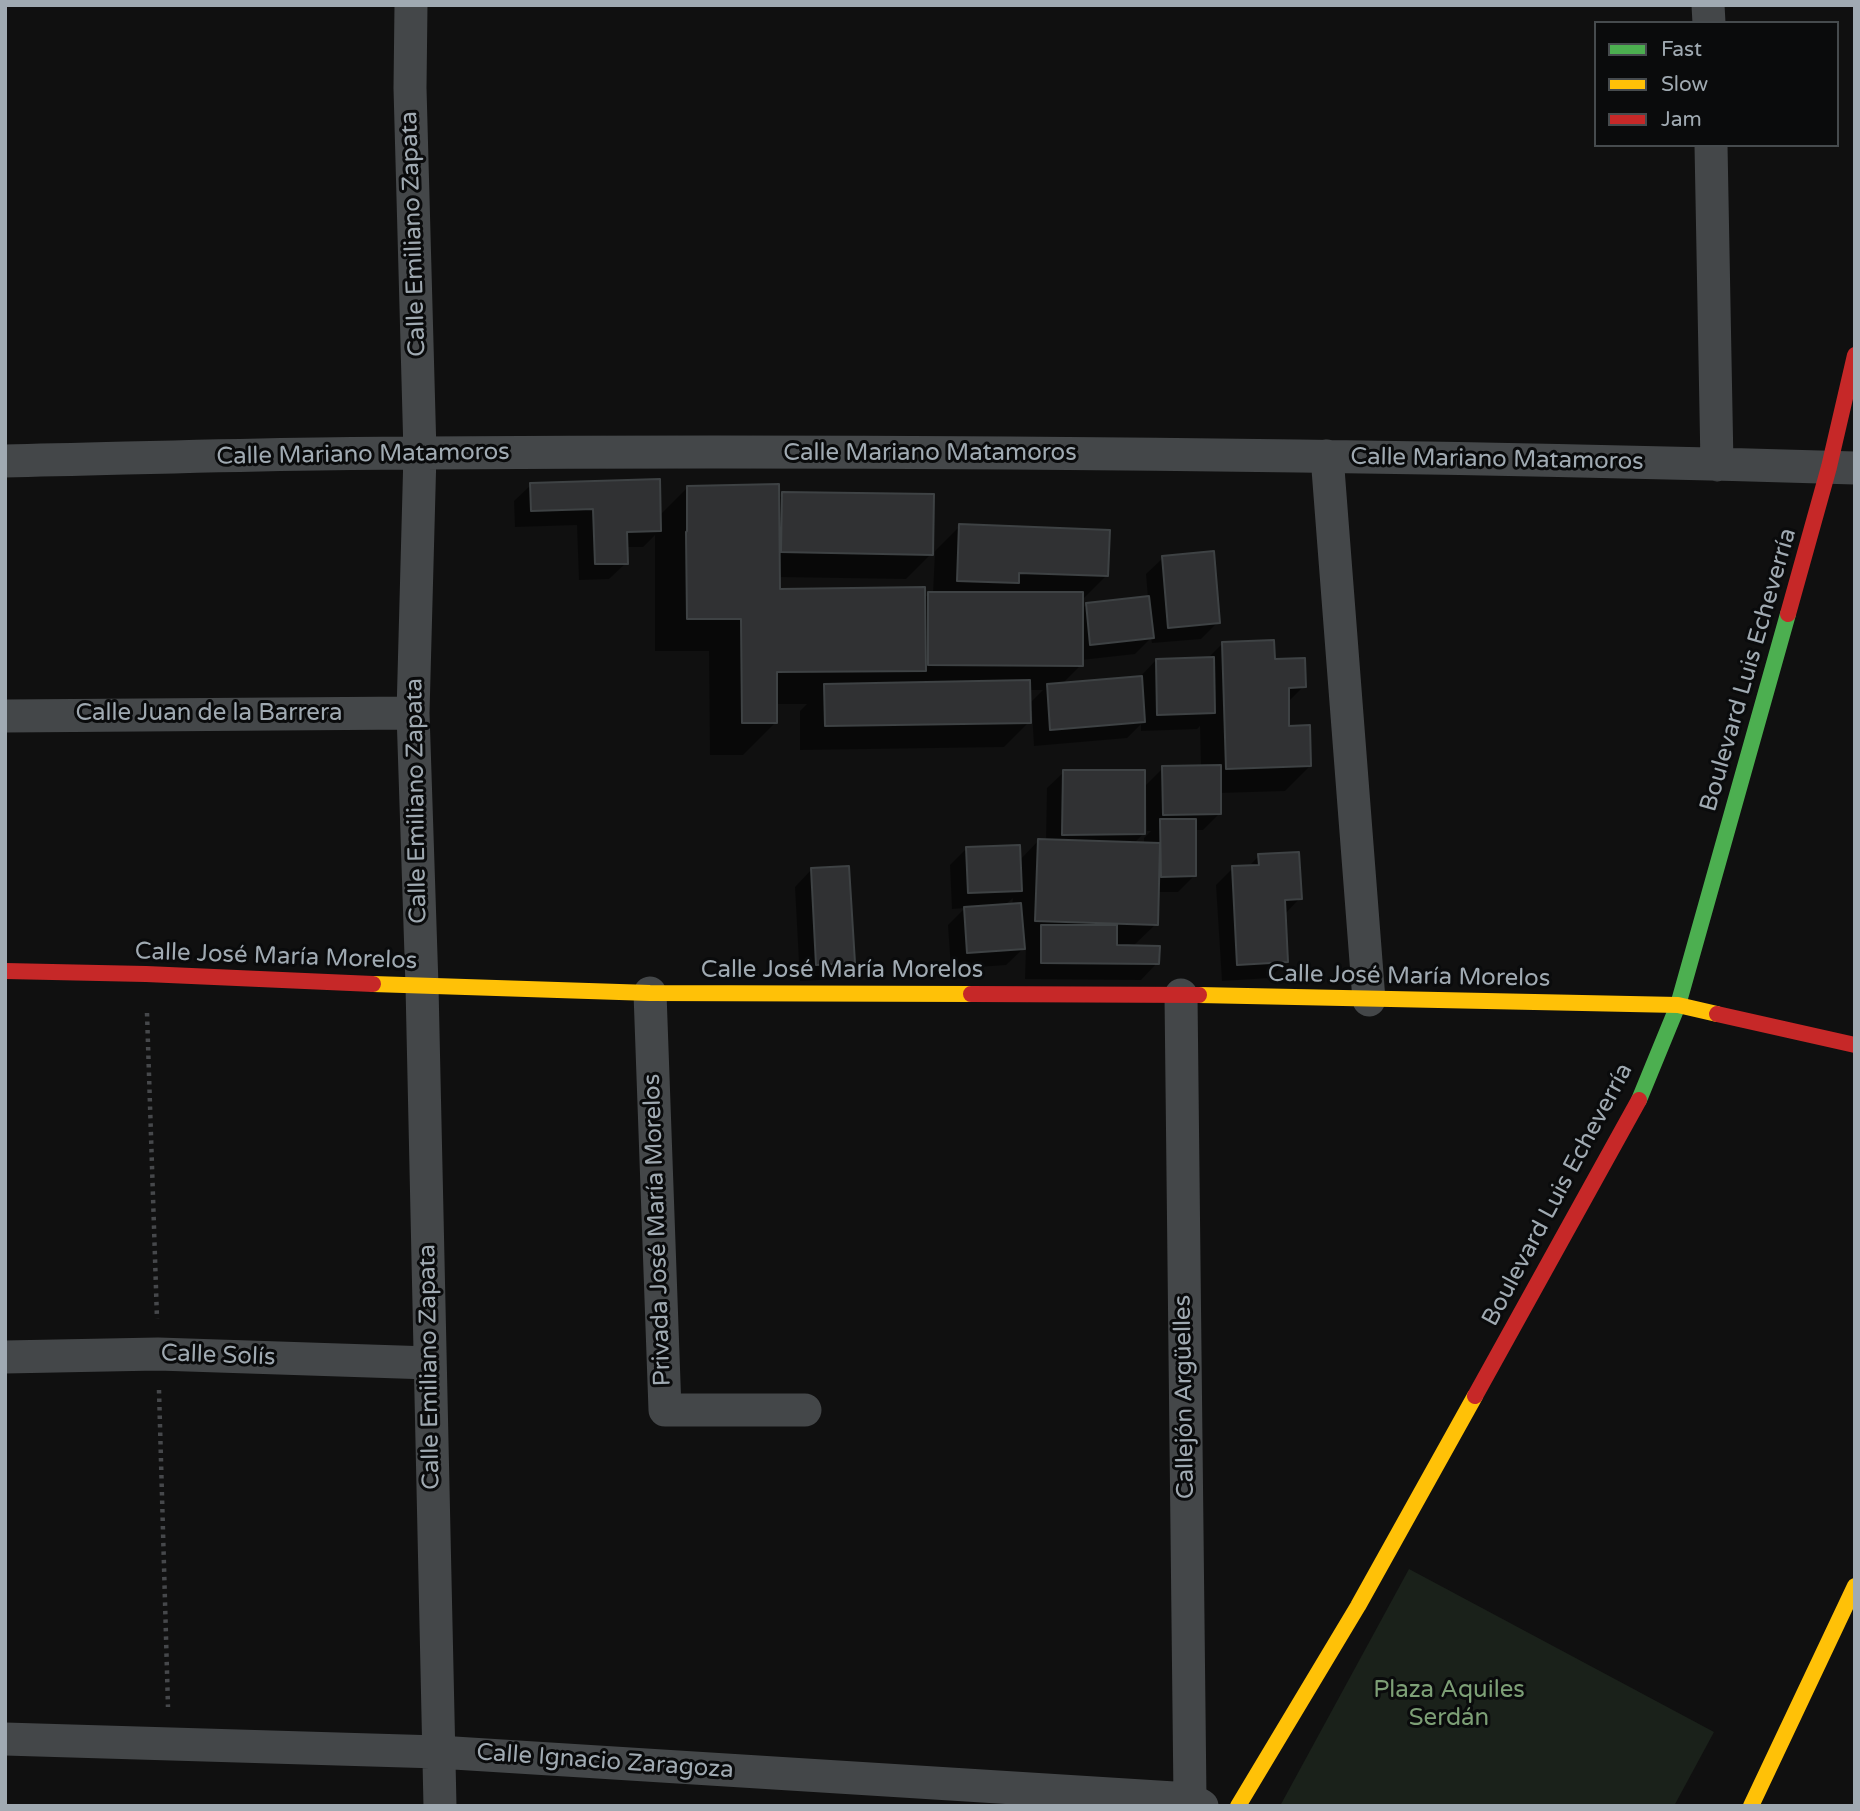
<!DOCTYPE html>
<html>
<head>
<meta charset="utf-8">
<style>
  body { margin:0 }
  #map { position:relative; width:1860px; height:1811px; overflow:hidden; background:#101010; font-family:"Varela Round",sans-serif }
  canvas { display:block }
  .frame { position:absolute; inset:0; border:7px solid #a0aab2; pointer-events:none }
  .legend { position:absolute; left:1594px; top:21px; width:245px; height:126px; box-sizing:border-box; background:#0a0b0c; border:2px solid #464b4e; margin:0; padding:9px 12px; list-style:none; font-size:21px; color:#a0aab2 }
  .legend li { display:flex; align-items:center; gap:14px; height:35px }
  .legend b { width:35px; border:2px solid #464b4e }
</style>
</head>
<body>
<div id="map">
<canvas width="1860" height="1811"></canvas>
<div class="frame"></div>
<ul class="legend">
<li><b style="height:9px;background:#4caf50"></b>Fast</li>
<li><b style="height:9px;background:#ffc107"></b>Slow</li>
<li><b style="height:9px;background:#c62828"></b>Jam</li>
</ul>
</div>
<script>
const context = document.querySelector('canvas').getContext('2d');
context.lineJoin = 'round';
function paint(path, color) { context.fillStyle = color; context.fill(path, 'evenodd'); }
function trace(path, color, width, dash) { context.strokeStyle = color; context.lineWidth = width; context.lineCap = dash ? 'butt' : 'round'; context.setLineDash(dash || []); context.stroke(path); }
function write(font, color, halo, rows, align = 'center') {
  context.font = font + ' "Varela Round",sans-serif'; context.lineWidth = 6; context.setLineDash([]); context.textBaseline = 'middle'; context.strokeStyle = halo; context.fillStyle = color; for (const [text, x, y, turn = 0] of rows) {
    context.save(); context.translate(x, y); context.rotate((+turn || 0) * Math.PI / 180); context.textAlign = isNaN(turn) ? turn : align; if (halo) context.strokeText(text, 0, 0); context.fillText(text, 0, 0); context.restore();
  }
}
const green = new Path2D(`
  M 1409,1569 L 1714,1732 L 1674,1806 L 1280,1806 Z`);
const shadow = new Path2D(`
  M 531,485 L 659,516 L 688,487 L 777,500 L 783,494 L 931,554 L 906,579 L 778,577 L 778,590 L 923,599 L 929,594 L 933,594 L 935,551 L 960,526 L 1107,575 L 1081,601 L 1081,610 L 1087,604 L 1148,598 L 1146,574 L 1163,558 L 1218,622 L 1201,639 L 1152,643 L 1151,638 L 1135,654 L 1081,660 L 1081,665 L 1062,684 L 1140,677 L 1156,660 L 1207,659 L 1223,643 L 1273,661 L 1304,686 L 1287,703 L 1288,727 L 1310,766 L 1285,791 L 1219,793 L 1220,813 L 1203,830 L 1194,830 L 1195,875 L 1178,892 L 1157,892 L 1156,924 L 1132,947 L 1157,963 L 1141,980 L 1025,979 L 1026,946 L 1006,965 L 951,969 L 948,925 L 965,908 L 952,909 L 950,865 L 966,849 L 1019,861 L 1038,841 L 1046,841 L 1047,788 L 1064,772 L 1143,834 L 1133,844 L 1144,844 L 1144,838 L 1151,831 L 1147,831 L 1146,785 L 1163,768 L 1201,767 L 1200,726 L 1197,729 L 1141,731 L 1141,724 L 1127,738 L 1034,746 L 1032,711 L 1029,711 L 1029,722 L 1004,747 L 800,750 L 800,711 L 807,704 L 775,704 L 776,722 L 743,755 L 710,755 L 709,651 L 655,651 L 655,535 L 643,547 L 626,547 L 626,563 L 609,579 L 579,580 L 577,525 L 515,527 L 514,501 ZM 1029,690 L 1043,690 L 1029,704 ZM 1013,898 L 1012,905 L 1004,906 Z
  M 1259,856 L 1300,898 L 1284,915 L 1287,961 L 1270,978 L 1222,981 L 1216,885 L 1233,868 L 1248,867 Z
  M 811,870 L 853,962 L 837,979 L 800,981 L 795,887 Z`);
const building = new Path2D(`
  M 660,479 L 661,531 L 627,532 L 628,564 L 595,564 L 593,509 L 531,511 L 530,483 Z
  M 779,484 L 780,589 L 925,587 L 926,671 L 777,672 L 777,723 L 742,723 L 741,619 L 687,619 L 686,532 L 687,531 L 687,486 Z
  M 782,492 L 934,494 L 933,555 L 781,552 Z
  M 959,524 L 1110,530 L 1108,576 L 1019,573 L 1019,583 L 957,581 Z
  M 1214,551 L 1220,623 L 1168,628 L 1162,556 Z
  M 928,592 L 1083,592 L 1083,666 L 928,665 Z
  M 1149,596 L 1154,638 L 1090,645 L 1086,603 Z
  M 1274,640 L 1275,659 L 1305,658 L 1306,687 L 1289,688 L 1289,726 L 1310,725 L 1311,766 L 1226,769 L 1222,642 Z
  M 1214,657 L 1215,713 L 1157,715 L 1156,659 Z
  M 1142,676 L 1145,722 L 1050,730 L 1047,684 Z
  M 1030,680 L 1031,723 L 825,726 L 824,684 Z
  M 1221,765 L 1221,814 L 1163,815 L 1162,766 Z
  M 1063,770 L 1145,770 L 1145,834 L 1062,835 Z
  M 1160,819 L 1196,819 L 1196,876 L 1161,877 Z
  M 1038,839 L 1160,843 L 1158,925 L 1035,921 Z
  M 1020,845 L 1022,891 L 968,893 L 966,847 Z
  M 1299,852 L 1302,899 L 1285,900 L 1288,962 L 1237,965 L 1232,866 L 1259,865 L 1258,854 Z
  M 849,866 L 855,963 L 816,965 L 811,868 Z
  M 1021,903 L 1025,949 L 967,953 L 964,907 Z
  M 1041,925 L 1117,925 L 1117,945 L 1160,946 L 1159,964 L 1041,963 Z`);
const path = new Path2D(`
  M 147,1013 L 157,1319
  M 159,1390 L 168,1707`);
const street = new Path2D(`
  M 411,5 L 410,88 L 420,453 L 413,713 L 422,986 L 440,1806
  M 1708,5 L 1709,23
  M 1711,145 L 1717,465
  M 1327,456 L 1369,1000
  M 5,461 C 145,458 284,453 423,453 C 901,450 1378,454 1855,468
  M 5,716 L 413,713
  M 650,993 L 665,1410 L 805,1410
  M 1181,995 L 1190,1799
  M 5,1357 L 158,1354 L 430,1363
  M 5,1739 L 438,1752 L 1190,1799 L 1202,1806`);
const fast = new Path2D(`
  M 1639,1100 L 1678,1005 L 1788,614`);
const slow = new Path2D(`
  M 373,984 L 650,993 L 971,994
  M 1199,995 L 1678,1005 L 1717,1014
  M 1238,1806 L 1358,1606 L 1475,1396
  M 1751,1806 L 1855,1586`);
const jam = new Path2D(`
  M 1788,614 L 1829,467 L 1855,355
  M 5,971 L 146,974 L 373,984
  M 971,994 L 1199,995
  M 1717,1014 L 1855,1045
  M 1475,1396 L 1639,1100`);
const streetNames = [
  ["Calle Emiliano Zapata",414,234,-92],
  ["Calle Mariano Matamoros",930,454],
  ["Calle Mariano Matamoros",363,455,-1],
  ["Calle Mariano Matamoros",1497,460,1],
  ["Boulevard Luis Echeverría",1749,670,-74],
  ["Calle Juan de la Barrera",209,714],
  ["Calle Emiliano Zapata",417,801,-91],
  ["Calle José María Morelos",276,957,2],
  ["Calle José María Morelos",842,971],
  ["Calle José María Morelos",1409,977,1],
  ["Boulevard Luis Echeverría",1558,1195,-62],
  ["Privada José María Morelos",658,1230,-92],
  ["Calle Solís",218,1356,2],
  ["Calle Emiliano Zapata",430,1367,-91],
  ["Callejón Argüelles",1185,1397,-91],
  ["Calle Ignacio Zaragoza",605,1762,4]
];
const parkNames = [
  ["Plaza Aquiles",1449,1691],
  ["Serdán",1449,1719]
];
paint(green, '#1a211a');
paint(shadow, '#0007');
paint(building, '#303133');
trace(building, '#3e4244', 2);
trace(path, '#46484b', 4.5, [3.5, 5]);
trace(street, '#444749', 33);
trace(fast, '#4caf50', 16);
trace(slow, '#ffc107', 16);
trace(jam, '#c62828', 16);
write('24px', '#a0aab2', '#0a0b0c', streetNames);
write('24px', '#7d9f76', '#0a0b0c', parkNames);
</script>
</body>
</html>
